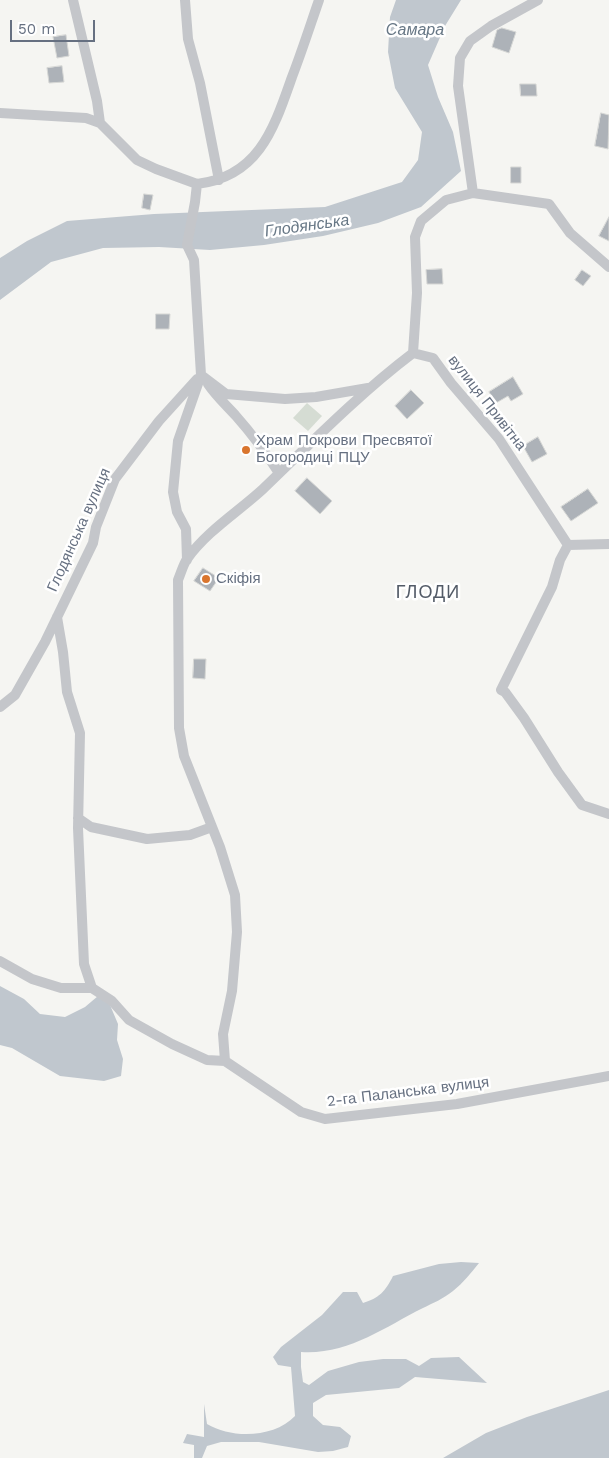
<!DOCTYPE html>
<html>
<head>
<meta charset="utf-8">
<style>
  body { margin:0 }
  #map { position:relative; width:609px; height:1458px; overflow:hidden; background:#f5f5f2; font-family:"Work Sans",sans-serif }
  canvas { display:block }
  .scale { position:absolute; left:10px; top:20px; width:85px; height:22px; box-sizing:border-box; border:2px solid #667081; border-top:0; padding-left:6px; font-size:15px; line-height:18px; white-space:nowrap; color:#667081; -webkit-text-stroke:4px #fff; paint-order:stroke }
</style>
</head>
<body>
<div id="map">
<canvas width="609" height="1458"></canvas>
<div class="scale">50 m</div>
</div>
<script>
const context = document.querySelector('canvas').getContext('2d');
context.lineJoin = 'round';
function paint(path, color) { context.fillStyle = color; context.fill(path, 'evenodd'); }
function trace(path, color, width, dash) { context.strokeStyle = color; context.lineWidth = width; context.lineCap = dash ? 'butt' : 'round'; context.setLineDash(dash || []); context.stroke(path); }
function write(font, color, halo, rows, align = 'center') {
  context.font = font + ' "Work Sans",sans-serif'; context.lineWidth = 5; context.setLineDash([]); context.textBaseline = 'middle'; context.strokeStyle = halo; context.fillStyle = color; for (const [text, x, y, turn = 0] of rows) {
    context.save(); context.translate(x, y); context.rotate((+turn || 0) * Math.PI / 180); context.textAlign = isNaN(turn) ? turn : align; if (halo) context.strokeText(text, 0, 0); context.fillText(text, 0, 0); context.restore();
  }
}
const green = new Path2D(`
  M 307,403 L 322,416 L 308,431 L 293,418 Z`);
const water = new Path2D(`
  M 396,0 L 461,0 L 445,26 L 428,65 L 438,97 L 453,132 L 461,171 L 421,207 L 378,223 L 323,236 L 264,245 L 210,250 L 159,247 L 103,248 L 51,262 L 0,300 L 0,258 L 27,241 L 67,221 L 154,214 L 325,207 L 402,182 L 418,160 L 422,132 L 395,88 L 388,52 L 390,17 Z
  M 0,986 L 24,999 L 40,1014 L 65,1017 L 85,1007 L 98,996 L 110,1005 L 118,1024 L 117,1040 L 123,1059 L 121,1076 L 104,1081 L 60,1076 L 12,1048 L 0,1045 Z
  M 461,1262 L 479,1263 C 471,1273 463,1283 453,1291 C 443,1299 433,1303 423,1308 C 383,1328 348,1355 301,1352 L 301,1367 L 303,1382 L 309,1385 L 328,1371 L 359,1362 L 383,1359 L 406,1359 L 419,1366 L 431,1358 L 459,1357 L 487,1383 L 415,1377 L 399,1388 L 326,1395 L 313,1403 L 313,1416 L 323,1425 L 340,1427 L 351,1436 L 348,1447 L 333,1451 L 318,1452 L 259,1442 L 221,1442 L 207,1446 L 202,1458 L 194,1458 L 194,1445 L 183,1443 L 187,1434 L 204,1437 L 204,1404 L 207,1424 C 232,1439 274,1438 295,1416 L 291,1367 L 278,1365 L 273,1357 L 281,1347 L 322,1315 L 343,1292 L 357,1292 L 363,1303 C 379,1298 385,1292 393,1276 L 439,1264 Z
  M 609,1390 L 609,1458 L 443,1458 L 486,1433 L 527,1417 Z`);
const building = new Path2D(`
  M 502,28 L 516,32 L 509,53 L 492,47 L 497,30 Z
  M 66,35 L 69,56 L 57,58 L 53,37 Z
  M 62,66 L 64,82 L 49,83 L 47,68 Z
  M 520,84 L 536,84 L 537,96 L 521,96 Z
  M 601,113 L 609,115 L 608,149 L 595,146 Z
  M 511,167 L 521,167 L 521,183 L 511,183 Z
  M 144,194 L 153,195 L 150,210 L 142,208 Z
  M 609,217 L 609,241 L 599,236 Z
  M 442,269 L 443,284 L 427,284 L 426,270 Z
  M 582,270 L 591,276 L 583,286 L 575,280 Z
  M 156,314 L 170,314 L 169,329 L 156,329 Z
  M 513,377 L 523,394 L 511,401 L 508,396 L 496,403 L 489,392 Z
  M 411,390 L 424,403 L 407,419 L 395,406 Z
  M 538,437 L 547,454 L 532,462 L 523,446 Z
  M 307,478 L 332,501 L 320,514 L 295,491 Z
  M 588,489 L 598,503 L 571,521 L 561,507 Z
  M 203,568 L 219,578 L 210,591 L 194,581 Z
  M 194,659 L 206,659 L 205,679 L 193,678 Z`);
const minor = new Path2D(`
  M 73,0 L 97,101 L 100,123
  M 185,0 L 188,39 L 200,83 L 219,180
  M 0,113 L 86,118 L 100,123 L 137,160 L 156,169 L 197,184
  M 473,193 L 458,86 L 460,58 L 470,41 L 491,26 L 538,0
  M 413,353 L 417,293 L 415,237 L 421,221 L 446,200 L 473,193 L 549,204 L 570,233 L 609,267
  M 413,353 L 433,358 L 451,383 L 499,439 L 568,545
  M 201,375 L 226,394 L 285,399 L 316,397 L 368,388
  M 208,384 C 216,396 226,405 236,416 C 252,434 266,453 279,473
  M 568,545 L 560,560 L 552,587 L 501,690 L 505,692 L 524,718 L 558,772 L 582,805 L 609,814
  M 568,545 L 609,544
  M 187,560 L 186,529 L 177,512 L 173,492 L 178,441 L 201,375 L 194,260 L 187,245 L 195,202 L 197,184 C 259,177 274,128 292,77 C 302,51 310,26 319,0
  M 57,617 L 63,652 L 67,692 L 80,733 L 78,828 L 84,964 L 92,988
  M 0,707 L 15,695 L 45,642 L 93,543 L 96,527 L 115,479 L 159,421 L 197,379
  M 78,818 L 91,827 L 147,839 L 190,835 L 212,827
  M 0,961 L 32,979 L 61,988 L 92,988
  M 92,988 L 112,1001 L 129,1020 L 172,1044 L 207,1060 L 225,1061 L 301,1112 L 325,1119 L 457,1104 L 609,1076
  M 225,1061 L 223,1034 L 232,991 L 237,932 L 235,895 L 220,847 L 184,756 L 179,728 L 178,580 C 181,573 183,565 187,559 C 207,531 238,512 263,489 C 312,442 359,394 413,353`);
const markers = [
  [246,450,5,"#d9752e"],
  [206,579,5,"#d9752e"]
];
const streetNames = [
  ["вулиця Привітна",487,403,52],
  ["Глодянська вулиця",79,530,-66],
  ["2-га Паланська вулиця",408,1092,-7]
];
const poiNames = [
  ["Храм Покрови Пресвятої",256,441],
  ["Богородиці ПЦУ",256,458],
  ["Скіфія",216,579]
];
const waterNames = [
  ["Самара",415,30],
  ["Глодянська",307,226,-8]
];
const quarterNames = [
  ["ГЛОДИ",428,593]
];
paint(green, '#d5dcd3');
paint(water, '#c0c7ce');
paint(building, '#adb2b8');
trace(building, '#d6d7d5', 1);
trace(minor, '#c4c6ca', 10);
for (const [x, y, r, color] of markers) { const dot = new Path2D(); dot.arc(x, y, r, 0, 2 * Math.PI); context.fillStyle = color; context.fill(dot); trace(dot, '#fff', 2); }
write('15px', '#667081', '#fff', streetNames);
write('15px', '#667081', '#fff', poiNames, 'left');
write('italic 16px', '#677785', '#fff', waterNames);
context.letterSpacing = '1px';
write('18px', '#535b67', '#fff', quarterNames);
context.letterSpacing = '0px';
</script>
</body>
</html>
